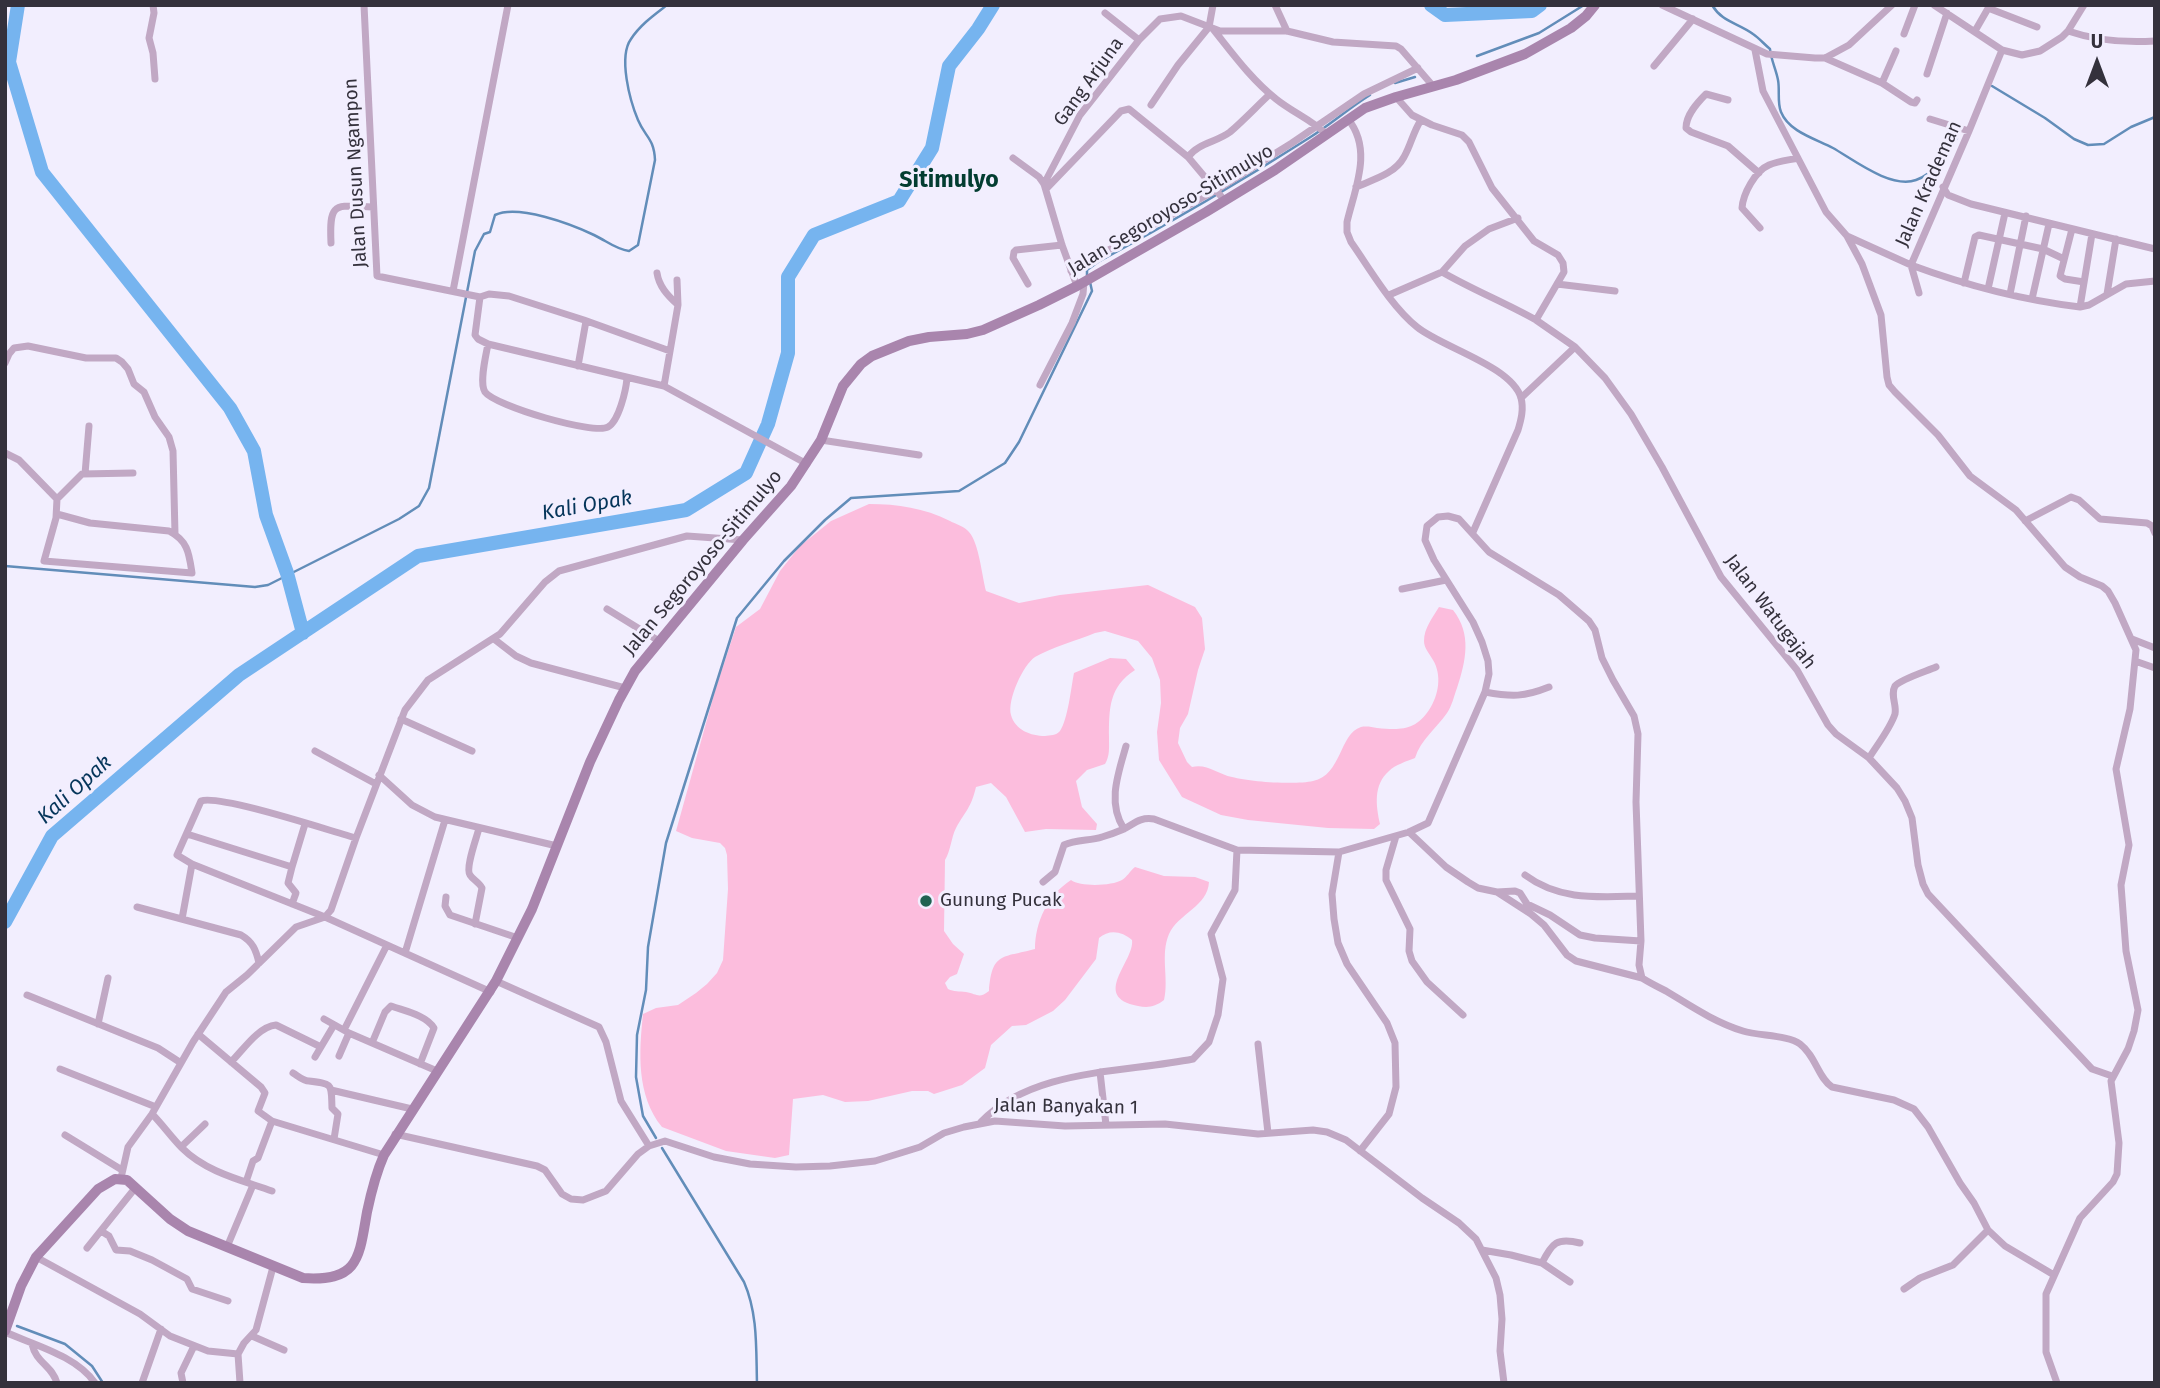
<!DOCTYPE html>
<html>
<head>
<meta charset="utf-8">
<style>
  body { margin:0 }
  #map { position:relative; width:2160px; height:1388px; overflow:hidden; background:#f2eefe; font-family:"Fira Sans",sans-serif }
  canvas { display:block }
  .frame { position:absolute; inset:0; border:7px solid #34313c; pointer-events:none }
  .north { position:absolute; left:2062px; top:28px; width:70px; height:70px; -webkit-text-stroke:5px #f2eefe; paint-order:stroke; rotate:0deg; font-size:19px; font-weight:700; line-height:28px; text-align:center; color:#34313c }
  .north::after { content:''; display:block; margin:auto; width:24px; height:32px; background:#34313c; clip-path:polygon(50% 0,100% 100%,50% 72%,0 100%) }
</style>
</head>
<body>
<div id="map">
<canvas width="2160" height="1388"></canvas>
<div class="frame"></div>
<div class="north">U</div>
</div>
<script>
const context = document.querySelector('canvas').getContext('2d');
context.lineJoin = 'round';
function paint(path, color) { context.fillStyle = color; context.fill(path, 'evenodd'); }
function trace(path, color, width, dash) { context.strokeStyle = color; context.lineWidth = width; context.lineCap = dash ? 'butt' : 'round'; context.setLineDash(dash || []); context.stroke(path); }
function write(font, color, halo, rows, align = 'center') {
  context.font = font + ' "Fira Sans",sans-serif'; context.lineWidth = 6; context.setLineDash([]); context.textBaseline = 'middle'; context.strokeStyle = halo; context.fillStyle = color; for (const [text, x, y, turn = 0] of rows) {
    context.save(); context.translate(x, y); context.rotate((+turn || 0) * Math.PI / 180); context.textAlign = isNaN(turn) ? turn : align; if (halo) context.strokeText(text, 0, 0); context.fillText(text, 0, 0); context.restore();
  }
}
const green = new Path2D(`
  M 869,504 C 898,504 924,508 950,521 C 956,524 965,527 969,532 C 979,543 982,576 986,591 L 1019,603 L 1060,595 L 1148,585 L 1195,607 L 1202,618 L 1205,649 L 1198,670 L 1188,714 L 1180,728 L 1178,743 L 1187,762 L 1192,767 C 1206,763 1218,774 1232,777 C 1250,782 1296,785 1313,781 C 1342,775 1339,734 1361,727 C 1366,726 1372,727 1377,728 C 1400,730 1415,731 1429,710 C 1439,695 1442,675 1433,660 C 1429,653 1424,648 1424,641 C 1424,628 1433,617 1439,607 L 1453,610 C 1472,634 1466,661 1457,688 C 1454,696 1452,706 1447,713 C 1436,729 1421,739 1415,758 C 1407,761 1395,765 1389,771 C 1373,785 1376,806 1380,824 L 1374,829 L 1328,828 L 1248,820 L 1221,815 L 1182,797 L 1159,760 L 1157,732 L 1161,703 L 1160,680 L 1152,658 L 1138,641 L 1105,631 L 1095,633 C 1078,640 1050,648 1035,657 C 1023,665 1007,700 1011,715 C 1015,730 1031,736 1045,736 C 1050,735 1056,736 1060,731 C 1068,719 1071,688 1074,673 L 1110,658 L 1126,659 L 1135,670 C 1109,687 1109,708 1109,738 C 1109,747 1110,756 1105,764 L 1087,770 L 1076,781 L 1082,807 L 1097,824 L 1096,830 L 1046,829 L 1025,832 L 1006,797 L 991,783 L 976,787 C 971,808 966,810 956,828 C 951,838 951,850 945,860 L 944,931 L 953,944 L 964,954 L 957,974 L 950,977 L 945,983 L 948,989 C 954,992 959,991 966,992 C 977,994 979,999 989,991 C 992,952 1002,958 1035,949 C 1035,922 1048,895 1071,880 C 1080,887 1112,886 1122,880 C 1127,877 1130,871 1135,867 L 1164,876 L 1195,877 L 1209,882 C 1208,906 1178,914 1169,934 C 1160,955 1169,978 1164,1000 C 1155,1007 1148,1008 1138,1006 C 1090,997 1135,961 1132,940 C 1122,931 1109,929 1099,938 L 1096,959 L 1065,1000 L 1053,1011 L 1026,1025 L 1012,1026 L 991,1045 L 985,1068 L 962,1085 L 934,1094 L 928,1091 L 912,1091 L 868,1101 L 845,1102 L 823,1095 L 793,1099 L 789,1155 L 775,1158 L 726,1151 L 662,1127 C 636,1095 639,1052 643,1014 L 656,1008 L 678,1005 L 696,993 L 707,984 L 717,973 L 723,960 L 728,889 L 727,855 L 725,848 L 720,843 L 692,838 L 676,831 L 715,691 L 736,627 L 760,609 L 780,571 L 800,546 L 831,521 Z`);
const stream = new Path2D(`
  M 1712,5 C 1722,22 1738,23 1753,34 C 1759,38 1764,44 1770,49 C 1771,60 1776,69 1778,80 C 1780,90 1777,103 1781,112 C 1789,132 1816,139 1833,148 C 1854,160 1891,189 1916,180 C 1934,174 1947,153 1957,138
  M 1477,56 L 1539,33 L 1584,5
  M 1395,83 L 1415,77
  M 1992,86 L 2045,118 L 2074,139 L 2088,145 L 2104,144 L 2131,127 L 2155,117
  M 1087,276 L 1087,270 L 1098,262 C 1170,223 1240,182 1309,138 C 1330,125 1349,108 1370,95
  M 5,566 L 255,587 L 268,585 L 399,519 L 419,506 L 429,488 L 475,251 L 484,234 L 490,232 L 495,215 C 518,204 571,224 594,235 C 607,241 615,249 629,251 L 638,245 L 655,160 C 654,138 645,137 638,120 C 630,101 618,57 631,39 C 640,25 654,15 667,5
  M 656,1138 L 643,1116 L 636,1077 L 637,1035 L 646,990 L 648,947 L 666,843 L 737,618 L 784,561 L 825,520 L 851,498 L 959,491 L 1005,463 L 1019,442 L 1092,291 L 1090,282
  M 662,1148 L 744,1282 C 758,1314 756,1349 757,1383
  M 17,1326 L 65,1344 L 92,1366 L 103,1383`);
const river = new Path2D(`
  M 18,5 L 9,62 L 42,172 L 230,408 L 254,451 L 266,515 L 287,573 L 303,633
  M 1431,5 L 1445,15 L 1532,11 L 1540,5
  M 5,922 L 52,836 L 239,675 L 418,556 L 686,510 L 746,473 L 768,424 L 788,353 L 788,277 L 814,235 L 899,201 L 932,148 L 949,66 L 978,29 L 993,5`);
const street = new Path2D(`
  M 153,5 L 154,13 L 149,38 L 153,53 L 155,79
  M 364,5 L 377,276 L 480,297 L 475,335 L 478,339 L 488,344 L 664,386 L 678,305 L 677,280
  M 1275,5 L 1287,31
  M 1662,5 L 1767,54 L 1815,58 L 1825,58 L 1849,45 L 1892,5
  M 1934,5 L 2002,50 L 2022,55 L 2040,51 L 2062,37 L 2068,31 L 2084,5
  M 1988,8 L 2037,27
  M 1105,13 L 1139,40
  M 1213,29 C 1233,54 1251,79 1276,99 C 1292,112 1312,120 1326,134
  M 1975,31 L 1990,5
  M 2068,31 C 2097,41 2124,43 2155,41
  M 1904,34 L 1915,5
  M 1755,50 L 1763,91 L 1826,212 L 1847,236 L 1911,265 L 1969,131 L 2002,50
  M 1825,58 L 1882,83 L 1911,102 L 1915,103 L 1917,100
  M 1654,66 L 1693,19
  M 1927,74 L 1947,13
  M 1882,83 L 1896,51
  M 1396,97 L 1412,115 L 1432,125 L 1462,135 L 1469,142 L 1492,188 L 1534,241 L 1558,255 L 1563,263 L 1564,272 L 1536,320 L 1575,347 L 1605,378 L 1631,414 L 1662,467 L 1721,577 L 1797,670 L 1828,725 L 1836,734 L 1869,758 L 1897,788 L 1905,801 L 1912,818 L 1918,865 L 1923,884 L 1928,894 L 2092,1069 L 2112,1076
  M 1728,100 L 1706,94 C 1697,103 1686,115 1686,128 L 1691,132 L 1728,146 L 1759,173
  M 1151,105 L 1178,65 L 1209,27 L 1213,5
  M 1348,119 C 1373,150 1355,188 1347,222 L 1347,232 L 1351,242 C 1370,269 1391,306 1417,327 C 1441,347 1512,366 1521,398 C 1524,409 1521,420 1518,430 L 1473,532
  M 1930,119 L 1969,131
  M 1188,157 C 1198,143 1217,142 1230,132 C 1244,120 1257,106 1270,94
  M 1013,158 L 1039,177 L 1044,184 L 1062,245 L 1077,286
  M 1044,184 L 1080,115 L 1139,40 L 1160,19 L 1181,16 L 1220,31 L 1287,31 L 1333,42 L 1396,46 L 1401,49 L 1433,86
  M 1356,187 C 1372,180 1395,174 1404,157 C 1411,145 1413,132 1421,120
  M 1943,187 L 1948,195 L 1971,204 L 2155,249
  M 1046,189 L 1121,111 L 1129,109 L 1188,157 L 1225,201
  M 1760,228 L 1742,208 C 1743,194 1755,171 1769,165 C 1778,161 1789,160 1798,158
  M 2072,229 L 2060,276 L 2065,279 L 2084,282
  M 1847,236 L 1862,264 L 1881,315 L 1887,377 L 1889,385 L 1895,392 L 1938,435 L 1970,476 L 2016,510 L 2065,567 L 2080,577 L 2102,586 L 2108,591 L 2115,603 L 2136,650 L 2130,709 L 2116,769 L 2129,845 L 2121,885 L 2126,951 L 2138,1010 L 2134,1031 L 2128,1049 L 2111,1081 L 2119,1143 L 2117,1174 L 2113,1182 L 2080,1218 L 2046,1294 L 2046,1352 L 2057,1383
  M 331,243 C 329,200 335,206 373,207
  M 1071,271 L 1216,190 L 1292,143 L 1364,94 L 1418,68
  M 1442,272 C 1473,290 1506,303 1536,320
  M 657,273 C 659,286 667,295 677,304
  M 1964,283 L 1975,237 L 1979,235 L 2043,249 L 2064,259
  M 1028,284 L 1013,258 L 1014,252 L 1016,250 L 1062,245
  M 1557,284 L 1615,291
  M 1988,289 L 2005,213
  M 453,291 L 508,5
  M 1919,293 L 1911,265 C 1965,285 2022,300 2080,307 L 2089,305 L 2126,284 L 2155,281
  M 2010,294 L 2026,216
  M 2107,294 L 2116,239
  M 1389,295 L 1442,272 L 1465,246 L 1489,229 L 1518,218
  M 480,297 L 489,294 L 509,296 L 584,320 L 670,351
  M 2032,299 L 2049,224
  M 2080,307 L 2092,234
  M 488,344 C 486,355 479,383 485,392 C 495,406 594,435 608,427 C 619,421 626,390 627,378
  M 5,363 L 9,354 L 14,348 L 28,346 L 86,358 L 116,358 L 122,362 L 128,369 L 134,384 L 144,392 L 155,417 L 169,437 L 173,451 L 175,534
  M 578,366 L 586,321
  M 1040,385 L 1072,323 L 1083,294 L 1084,282
  M 664,386 L 807,464
  M 1521,398 L 1575,347
  M 821,440 L 919,455
  M 5,453 L 19,460 L 57,499 L 56,518 L 44,561 L 192,573 C 189,553 188,541 169,531 L 90,523 L 57,514
  M 85,474 L 89,426
  M 57,499 L 82,474 L 133,473
  M 2025,521 L 2071,497 L 2079,500 L 2100,519 L 2147,523 L 2152,526 L 2155,533
  M 1402,589 L 1446,580
  M 607,609 L 659,641
  M 494,639 L 516,656 L 531,663 L 625,688
  M 2132,639 L 2155,648
  M 2135,661 L 2155,668
  M 1485,692 C 1512,697 1524,697 1549,687
  M 401,719 L 472,751
  M 315,751 L 376,784
  M 1869,758 C 1877,745 1890,729 1895,714 C 1897,705 1890,695 1895,686 C 1901,679 1927,671 1936,667
  M 379,775 L 412,805 L 435,817 L 557,846
  M 1124,829 C 1107,803 1118,774 1126,746
  M 1409,832 L 1446,867 L 1468,882 L 1478,888 L 1497,892 L 1531,914 L 1544,925 L 1567,955 L 1576,961 L 1642,978
  M 187,834 L 292,867 L 288,883 L 296,893 L 292,904
  M 1396,836 L 1386,870 L 1386,880 L 1410,929 L 1409,951 L 1412,961 L 1427,982 L 1463,1015
  M 356,838 C 330,831 219,794 201,801 L 177,855 L 192,864 L 325,917 L 491,992
  M 292,867 L 305,824
  M 1525,875 C 1560,901 1598,897 1639,896
  M 1043,882 L 1055,872 L 1064,845 C 1076,839 1090,841 1102,837 C 1109,835 1117,832 1124,829 C 1135,823 1140,817 1154,819 L 1237,850 L 1339,852
  M 1497,892 L 1515,891 L 1520,893 L 1527,904 L 1550,915 L 1580,935 L 1595,938 L 1641,941
  M 446,897 L 445,906 L 450,915 L 518,938
  M 137,907 L 241,935 C 253,942 256,950 259,963
  M 182,919 L 192,864
  M 475,924 L 482,888 C 479,882 473,880 470,875 C 465,868 477,837 479,828
  M 405,953 L 445,820
  M 496,981 L 599,1027 L 606,1042 L 621,1101 L 649,1146
  M 27,995 L 158,1048 L 181,1063
  M 324,1019 L 349,1033 L 437,1071
  M 98,1024 L 108,978
  M 344,1030 L 387,945
  M 198,1034 L 261,1087 L 265,1093 L 258,1111 L 272,1121 L 384,1155
  M 372,1043 L 385,1012 L 391,1006 C 405,1011 426,1015 434,1028 L 420,1064
  M 1258,1044 L 1268,1133
  M 339,1056 L 349,1033
  M 315,1057 L 334,1025
  M 231,1062 C 244,1049 258,1027 276,1025 L 321,1047
  M 60,1069 L 156,1107
  M 1100,1072 L 1106,1125
  M 293,1073 C 298,1076 303,1081 309,1081 C 334,1084 331,1084 332,1108 L 338,1114 L 334,1139
  M 331,1090 L 412,1109
  M 152,1114 C 163,1125 171,1137 182,1148 C 206,1172 241,1180 272,1191
  M 981,1122 C 1033,1068 1124,1073 1193,1059 L 1209,1042 L 1218,1015 L 1223,979 L 1211,934 L 1235,890 L 1237,850
  M 395,1134 L 537,1166 L 545,1170 L 562,1194 L 571,1199 L 583,1200 L 606,1191 L 638,1154 L 649,1146 L 665,1141 L 714,1157 L 750,1164 L 796,1167 L 830,1166 L 875,1161 L 920,1147 L 944,1133 L 964,1127 L 995,1121 L 1065,1126 L 1165,1124 L 1258,1134 L 1313,1130 L 1327,1132 L 1346,1140 L 1422,1198 L 1459,1223 L 1476,1239 L 1496,1278 L 1500,1295 L 1502,1319 L 1500,1351 L 1504,1383
  M 65,1135 L 122,1170
  M 181,1147 L 205,1124
  M 1360,1151 L 1389,1114 L 1396,1087 L 1395,1043 L 1387,1023 L 1347,964 L 1338,943 L 1334,919 L 1332,894 L 1339,852 L 1409,832 L 1428,823 L 1485,692 L 1489,674 L 1488,661 L 1482,642 L 1473,622 L 1434,560 L 1425,540 L 1427,526 L 1438,517 L 1448,516 L 1459,519 L 1489,552 L 1559,595 L 1589,621 L 1595,630 L 1602,658 L 1613,680 L 1634,716 L 1638,734 L 1636,802 L 1641,941 L 1639,965 L 1642,978 C 1650,983 1658,987 1666,991 C 1691,1006 1714,1022 1743,1031 C 1759,1036 1788,1035 1800,1044 C 1816,1056 1818,1078 1832,1087 L 1894,1100 L 1914,1109 L 1928,1127 L 1960,1183 L 1974,1203 L 1988,1230 L 2005,1246 L 2054,1275
  M 121,1178 L 128,1147 L 152,1114 L 193,1042 L 226,992 L 247,975 L 296,927 L 325,917 L 331,910 L 356,838 L 405,710 L 428,680 L 500,634 L 545,582 L 559,571 L 687,536 L 743,540
  M 246,1182 L 253,1161 L 258,1158 L 272,1121
  M 101,1231 L 109,1236 L 116,1250 L 130,1251 L 152,1260 L 187,1279 L 192,1289 L 228,1301
  M 227,1247 L 253,1185
  M 87,1248 L 136,1187
  M 1482,1250 L 1511,1255 L 1542,1263 L 1570,1282
  M 36,1257 L 140,1314 L 170,1336 L 208,1351 L 238,1354
  M 1542,1263 C 1552,1243 1557,1237 1580,1243
  M 1904,1289 L 1920,1278 L 1953,1265 L 1988,1230
  M 5,1332 C 34,1345 77,1356 95,1383
  M 252,1336 L 284,1350
  M 32,1344 C 36,1363 52,1365 57,1383
  M 142,1383 L 161,1329
  M 183,1383 L 181,1373 L 194,1346
  M 240,1383 L 238,1354 L 244,1343 L 256,1330 L 273,1267`);
const secondary = new Path2D(`
  M 5,1331 L 21,1286 L 36,1257 L 98,1189 L 115,1179 L 127,1180 L 170,1219 L 188,1231 L 303,1278 C 359,1282 359,1258 367,1212 C 371,1193 376,1173 384,1155 L 496,981 L 532,909 L 590,762 L 619,700 L 635,671 L 743,540 L 791,486 L 821,440 L 843,386 L 861,364 L 872,356 L 909,341 L 929,337 L 967,334 L 983,330 L 1039,305 L 1077,286 L 1206,212 L 1275,170 L 1365,108 L 1396,97 L 1456,80 L 1525,54 L 1571,28 L 1586,16 L 1595,5`);
const markers = [
  [926,901,7,"#206352"]
];
const streetNames = [
  ["Gang Arjuna",1089,82,-54],
  ["Jalan Dusun Ngampon",356,173,-93],
  ["Jalan Krademan",1929,184,-66],
  ["Jalan Segoroyoso-Sitimulyo",1171,210,-31],
  ["Jalan Segoroyoso-Sitimulyo",703,563,-50],
  ["Jalan Watugajah",1770,612,53],
  ["Jalan Banyakan 1",1066,1107,1]
];
const poiNames = [
  ["Gunung Pucak",940,901]
];
const waterNames = [
  ["Kali Opak",587,506,-10],
  ["Kali Opak",75,790,-42]
];
const quarterNames = [
  ["Sitimulyo",949,181]
];
paint(green, '#fcbddd');
trace(stream, '#628db9', 2.5);
trace(river, '#76b4ef', 14);
trace(street, '#c1a8c4', 7);
trace(secondary, '#a985ad', 10);
for (const [x, y, r, color] of markers) { const dot = new Path2D(); dot.arc(x, y, r, 0, 2 * Math.PI); context.fillStyle = color; context.fill(dot); trace(dot, '#f2eefe', 2.5); }
write('19px', '#34313c', '#f2eefe', streetNames);
write('19px', '#34313c', '#f2eefe', poiNames, 'left');
write('italic 21px', '#05355a', '#f2eefe', waterNames);
write('bold 23px', '#033d31', '#f2eefe', quarterNames);
</script>
</body>
</html>
